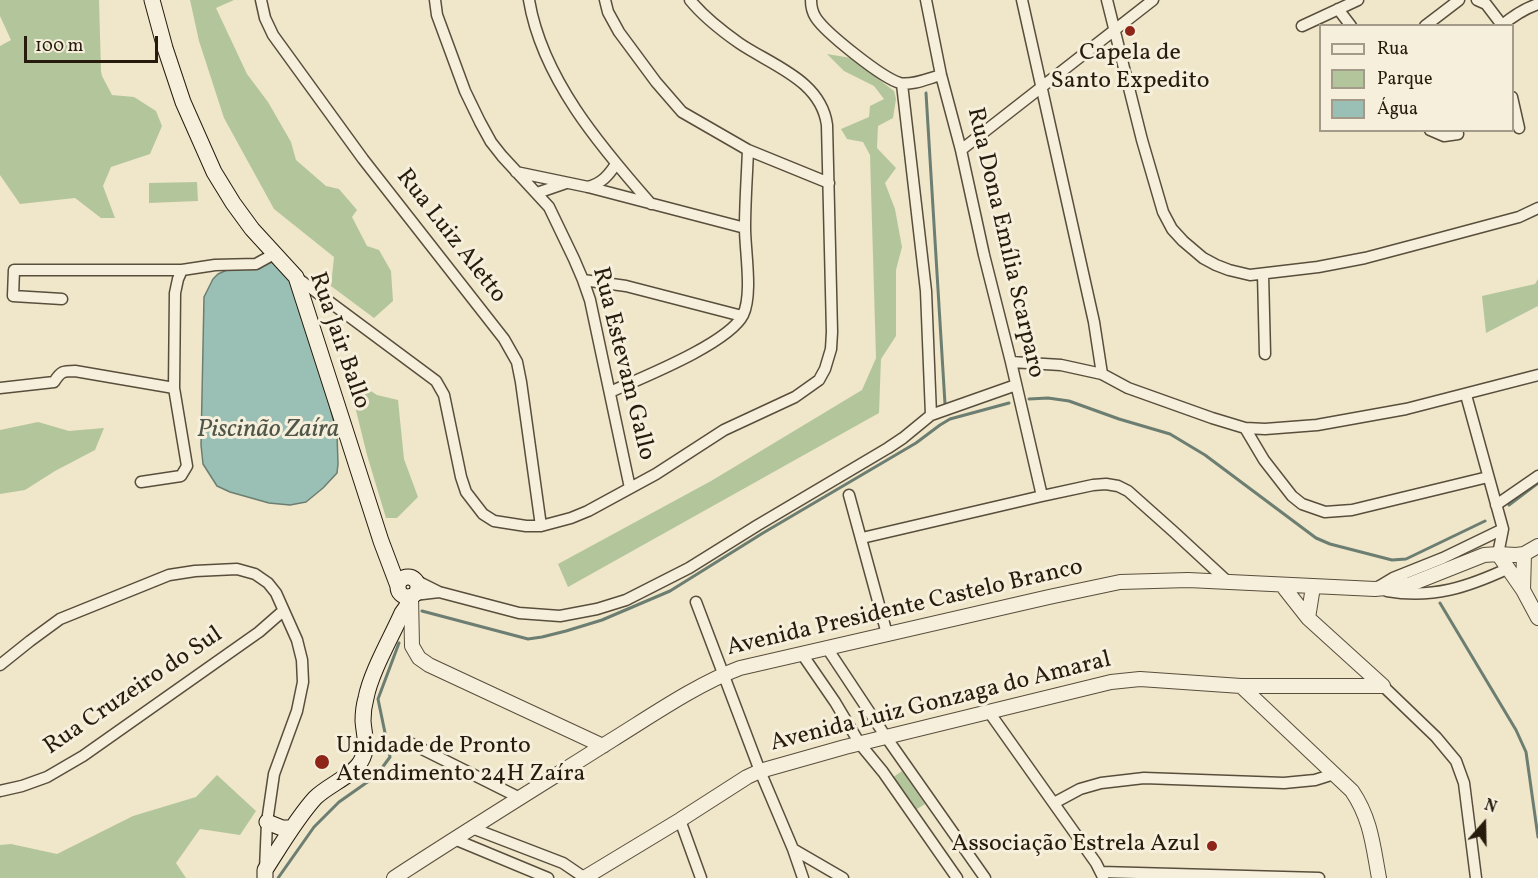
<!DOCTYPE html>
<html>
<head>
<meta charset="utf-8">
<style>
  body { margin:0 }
  #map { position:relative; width:1538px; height:878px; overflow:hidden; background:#f0e6c9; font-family:Vollkorn,serif }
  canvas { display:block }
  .legend { position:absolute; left:1319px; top:24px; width:195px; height:108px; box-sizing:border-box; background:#f5efdc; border:2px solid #a39a89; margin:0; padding:8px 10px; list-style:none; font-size:18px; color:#271b0d }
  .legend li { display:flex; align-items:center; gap:12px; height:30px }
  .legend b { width:30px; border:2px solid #a39a89 }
  .north { position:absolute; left:1454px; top:794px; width:60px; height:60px; -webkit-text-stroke:4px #f5efdc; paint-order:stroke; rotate:20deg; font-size:16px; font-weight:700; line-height:24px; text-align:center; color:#271b0d }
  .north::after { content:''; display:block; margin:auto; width:21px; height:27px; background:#271b0d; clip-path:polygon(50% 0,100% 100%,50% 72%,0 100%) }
  .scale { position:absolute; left:24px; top:36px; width:134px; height:27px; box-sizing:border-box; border:3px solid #271b0d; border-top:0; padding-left:8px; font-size:18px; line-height:21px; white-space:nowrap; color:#271b0d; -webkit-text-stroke:4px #f5efdc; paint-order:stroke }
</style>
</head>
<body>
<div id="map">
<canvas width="1538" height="878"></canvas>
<ul class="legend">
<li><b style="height:8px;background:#f5efdc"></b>Rua</li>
<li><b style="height:16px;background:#b3c69b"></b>Parque</li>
<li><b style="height:16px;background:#9ac0b5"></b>Água</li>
</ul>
<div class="north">N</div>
<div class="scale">100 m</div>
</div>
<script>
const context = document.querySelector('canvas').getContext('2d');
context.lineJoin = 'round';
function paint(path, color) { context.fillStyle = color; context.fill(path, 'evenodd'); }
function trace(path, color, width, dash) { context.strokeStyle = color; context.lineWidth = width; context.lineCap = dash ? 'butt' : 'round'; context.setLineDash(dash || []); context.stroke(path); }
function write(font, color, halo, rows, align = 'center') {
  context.font = font + ' Vollkorn,serif'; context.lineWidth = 6; context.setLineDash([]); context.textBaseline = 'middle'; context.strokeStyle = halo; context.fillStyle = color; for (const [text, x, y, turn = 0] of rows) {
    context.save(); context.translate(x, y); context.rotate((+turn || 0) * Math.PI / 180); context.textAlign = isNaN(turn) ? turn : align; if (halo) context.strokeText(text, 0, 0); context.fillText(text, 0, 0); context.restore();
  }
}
const green = new Path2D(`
  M 0,0 L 99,0 L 101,71 L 102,76 L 112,95 L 134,97 L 156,111 L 162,126 L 150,154 L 111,167 L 103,186 L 115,218 L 101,218 L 75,198 L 20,204 L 0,175 L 0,46 L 11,40 L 0,16 Z
  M 190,0 L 234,0 L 216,8 L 247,74 L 268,102 L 291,142 L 296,160 L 326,186 L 339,189 L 357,210 L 352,217 L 367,246 L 379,250 L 391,271 L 393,301 L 374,318 L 331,286 L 334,257 L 274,209 L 224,118 L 199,41 Z
  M 827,54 L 851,58 L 894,91 L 896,99 L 893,118 L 878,126 L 877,148 L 896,168 L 885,183 L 895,209 L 902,247 L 896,270 L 896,336 L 881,359 L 879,413 L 568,587 L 558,564 L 711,481 L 862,390 L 876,358 L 870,155 L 863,142 L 847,139 L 841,129 L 869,117 L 870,106 L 884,99 L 874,86 L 844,71 Z
  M 197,182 L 198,201 L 149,203 L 149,183 Z
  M 1538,279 L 1538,306 L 1486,333 L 1482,296 L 1535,284 Z
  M 355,381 L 377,395 L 398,400 L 404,459 L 418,497 L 397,518 L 386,518 L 367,455 L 351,390 Z
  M 38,422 L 69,431 L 104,428 L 95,450 L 55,471 L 25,490 L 0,494 L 0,430 Z
  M 902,771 L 925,804 L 914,811 L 892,778 Z
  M 217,775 L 256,811 L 240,835 L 200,829 L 176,863 L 186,878 L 0,878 L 0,845 L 11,844 L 57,854 L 133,816 L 196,797 Z`);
const water = new Path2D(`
  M 276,261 L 290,278 L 319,366 L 337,434 L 338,464 L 337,473 L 323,488 L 306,502 L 290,505 L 269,503 L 230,492 L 217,486 L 203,464 L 201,445 L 204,297 L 213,279 L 218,274 L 227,270 L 262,265 Z`);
const stream = new Path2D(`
  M 926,93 L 945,404
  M 1029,399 L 1048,398 L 1069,401 L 1119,419 L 1170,434 L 1205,455 L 1316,538 L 1330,544 L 1392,560 L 1406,559 L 1485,521
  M 1509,505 L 1538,483
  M 1440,603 L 1516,730 L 1526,752 L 1538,837
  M 422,611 L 528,639 L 542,637 L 566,631 L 602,620 L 670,591 L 763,533 L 916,443 L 940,425 L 950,419 L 1009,403
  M 278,878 L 314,827 L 339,802 L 376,776 L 390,757 L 378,699 L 399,643`);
const minor = new Path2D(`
  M 261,0 L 265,18 L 273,35 L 363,159 L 504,339 L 517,362 L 521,382 L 541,526
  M 435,0 L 437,15 L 465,91 L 480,122 L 491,142 L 502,156 L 549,207 L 574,259 L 583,280 L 590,300 L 630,488
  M 529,0 C 542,78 600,146 651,204
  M 605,0 L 608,12 L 619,32 L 656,82 L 682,112 L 748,150 L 829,183
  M 811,0 C 811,7 812,12 816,18 C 826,33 882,78 900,83 C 912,86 929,78 941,75
  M 926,0 L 941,75 L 961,150 L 984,255 L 1011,362 L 1042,496
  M 1022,0 L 1094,322 L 1102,374
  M 1107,0 L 1142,140 L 1163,212 L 1172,229 L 1183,241 L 1203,258 L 1216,265 L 1229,270 L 1250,275 L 1318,267 L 1365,258 L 1433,240 L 1519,217 L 1538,208
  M 1477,0 L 1486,4 L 1502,25
  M 1338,9 L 1351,26
  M 1302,26 L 1358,0
  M 1425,26 L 1459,0
  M 1501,26 C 1513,16 1523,9 1538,4
  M 902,84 L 926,291 L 931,415
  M 1512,97 L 1519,128
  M 1430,130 L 1444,136 L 1458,134 L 1457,130
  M 961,150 L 1153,0
  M 516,172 L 588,187 L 745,228
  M 588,187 C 602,183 608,176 616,164
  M 537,193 L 566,183
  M 1263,274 L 1265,354
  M 296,277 L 436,381 L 444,395 L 461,477 L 466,492 L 483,514 L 494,521 L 526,526 L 541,526 L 571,518 L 588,511 L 656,474 L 724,430 L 795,397 L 819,380 L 825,369 L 831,349 L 832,332 L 827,125 C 821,80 771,65 739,43 C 722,31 703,16 690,0
  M 583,280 L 626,286 L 742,316
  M 62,299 L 13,296 L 14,270 L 182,270 L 215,265 L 256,264 L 274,254
  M 1011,362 L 1061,365 L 1102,374 L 1128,388 L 1212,418 L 1245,428 L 1265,429 L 1317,425 L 1406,409 L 1538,375
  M 0,388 L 54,382 C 61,371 63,371 75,371 L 174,388
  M 610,392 C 641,378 728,344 743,315 C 753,294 745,251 745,228 C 745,202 747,176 748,150
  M 1466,395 L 1503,529 L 1498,554
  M 1245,428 L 1264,460 L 1292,496 L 1302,504 L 1325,512 L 1352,510 L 1488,477
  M 141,482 L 181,476 L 187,466 L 174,388 L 175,293 L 178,279 L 182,270
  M 849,495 L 887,634
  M 1496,505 L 1538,476
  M 862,538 L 1042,496 L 1093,485 L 1106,484 L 1118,486 L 1128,491 L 1174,532 L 1227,581
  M 415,580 L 439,592 L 519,613 L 560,616 L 597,609 L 626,600 L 689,568 L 758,525 L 888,448 L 903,438 L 931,415 L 1016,385
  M 1378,587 L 1393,578 L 1443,558 L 1503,529
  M 1387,591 C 1433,599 1468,587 1509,568
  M 414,595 L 439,592
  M 696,602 L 760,771 L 793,849 L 803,878
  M 827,648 L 886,737 L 985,878
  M 802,654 L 835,702 L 860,744 L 883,772 L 957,878
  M 0,665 L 30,641 L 60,619 L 169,575 L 195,571 L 237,569 L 255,574 L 268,583 L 276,593 L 297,640 L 302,660 L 303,682 L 297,711 L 274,774 L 267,822 L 265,870
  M 1383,686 L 1436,737 L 1456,761 L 1464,783 L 1476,878
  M 989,712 L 1096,863 L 1103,877
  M 410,743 L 520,798
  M 0,791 L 22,786 L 47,777 L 83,756 L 259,632 L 283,611
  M 1054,803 L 1080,789 L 1101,783 L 1144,778 L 1284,783 L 1315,780 L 1334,774
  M 680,820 L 701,878
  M 472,828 L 563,863 L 585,878
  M 454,839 L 548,878
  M 793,849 L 843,878
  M 1101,872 L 1319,878`);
const tertiary = new Path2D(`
  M 1498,554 L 1523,590 L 1538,618
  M 1282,585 L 1308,618 L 1383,686
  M 1523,590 L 1524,554
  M 411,596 L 412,646 L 419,658 L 429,665 L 603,746
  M 1308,618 L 1313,587
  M 1241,686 L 1352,791 C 1371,819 1373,846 1379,878
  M 394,878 C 466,831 539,786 612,740 C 651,716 697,684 740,668 L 1049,597 L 1120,582 L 1188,580 L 1375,589 L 1396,587 L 1411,584 L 1484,555 L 1498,554 L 1516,555 L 1524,554 L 1538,546
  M 584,878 L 680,820 L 747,777 L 760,771 L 845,747 L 1111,682 L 1140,679 L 1241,686 L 1383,686`);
const secondary = new Path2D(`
  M 152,0 L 165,48 L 183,102 L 214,172 L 233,203 L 252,229 L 296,277 L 381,541 L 398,586
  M398 587a10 10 0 1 1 20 0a10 10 0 1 1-20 0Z
  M 267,822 L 282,828 L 292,828
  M 265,878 L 265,870 C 280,847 296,819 315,798 C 328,785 353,776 361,761 C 369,748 364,735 363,721 C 363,713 364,705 366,698 C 371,672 391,638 402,613 L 407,606 L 408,597`);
const markers = [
  [1130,31,6,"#8f2418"],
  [322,762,8,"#8f2418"],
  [1212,846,6,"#8f2418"]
];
const poiNames = [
  ["Capela de",1130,55],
  ["Santo Expedito",1130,83],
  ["Unidade de Pronto",336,748,"left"],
  ["Atendimento 24H Zaíra",336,776,"left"],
  ["Associação Estrela Azul",1200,846,"right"]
];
const streetNames = [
  ["Rua Luiz Aletto",450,237,52],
  ["Rua Dona Emília Scarparo",1004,243,77],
  ["Rua Jair Ballo",338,341,71],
  ["Rua Estevam Gallo",622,364,76],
  ["Avenida Presidente Castelo Branco",905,609,-13],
  ["Rua Cruzeiro do Sul",134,692,-34],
  ["Avenida Luiz Gonzaga do Amaral",941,703,-14]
];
const waterNames = [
  ["Piscinão Zaíra",268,431]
];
paint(green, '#b3c69b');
paint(water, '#9ac0b5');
trace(water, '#6c7e72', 1.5);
trace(stream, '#6c7e72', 3);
trace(minor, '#594e3c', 13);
trace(tertiary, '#594e3c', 16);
trace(secondary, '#271b0d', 17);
trace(minor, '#f5efdc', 10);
trace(tertiary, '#f5efdc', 14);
trace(secondary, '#f5efdc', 15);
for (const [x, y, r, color] of markers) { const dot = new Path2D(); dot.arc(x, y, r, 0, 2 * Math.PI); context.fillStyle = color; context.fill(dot); trace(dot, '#f5efdc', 2); }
write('24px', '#271b0d', '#f5efdc', poiNames);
write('24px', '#271b0d', '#f5efdc', streetNames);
write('italic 26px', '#4f5548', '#f5efdc', waterNames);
</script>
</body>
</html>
